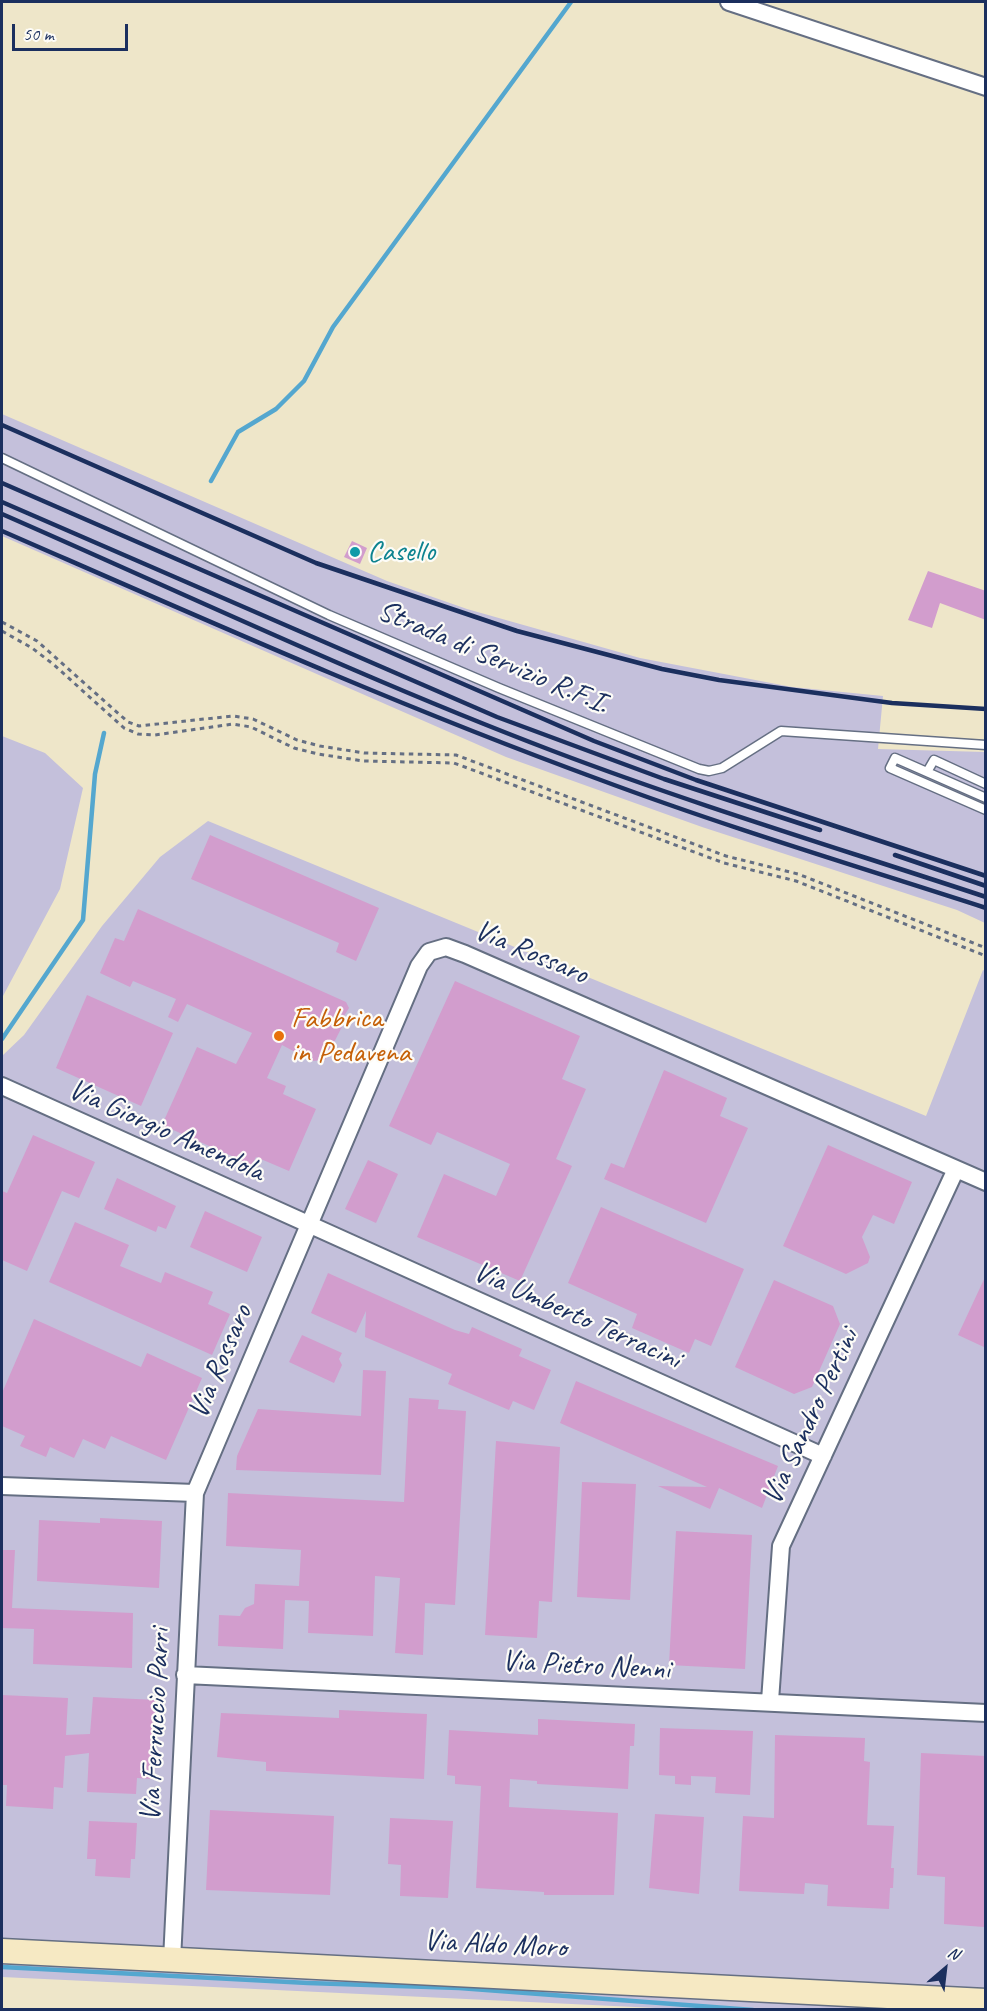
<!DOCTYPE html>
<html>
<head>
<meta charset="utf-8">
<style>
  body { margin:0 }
  #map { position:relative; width:987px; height:2011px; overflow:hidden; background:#eee6c9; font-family:Caveat,sans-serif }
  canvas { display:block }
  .frame { position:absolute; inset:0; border:3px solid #1b2f5e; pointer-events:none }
  .north { position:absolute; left:915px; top:1939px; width:60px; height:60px; -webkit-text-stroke:4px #fdfcf7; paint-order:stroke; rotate:28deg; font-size:16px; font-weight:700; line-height:24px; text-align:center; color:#1b2f5e }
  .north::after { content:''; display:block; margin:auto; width:21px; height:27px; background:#1b2f5e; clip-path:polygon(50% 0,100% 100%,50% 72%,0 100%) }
  .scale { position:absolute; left:12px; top:24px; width:116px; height:27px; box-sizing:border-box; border:3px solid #1b2f5e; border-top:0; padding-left:8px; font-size:18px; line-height:21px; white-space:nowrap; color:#1b2f5e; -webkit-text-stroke:4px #fdfcf7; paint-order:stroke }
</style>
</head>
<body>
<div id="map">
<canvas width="987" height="2011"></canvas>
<div class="frame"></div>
<div class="north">N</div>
<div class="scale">50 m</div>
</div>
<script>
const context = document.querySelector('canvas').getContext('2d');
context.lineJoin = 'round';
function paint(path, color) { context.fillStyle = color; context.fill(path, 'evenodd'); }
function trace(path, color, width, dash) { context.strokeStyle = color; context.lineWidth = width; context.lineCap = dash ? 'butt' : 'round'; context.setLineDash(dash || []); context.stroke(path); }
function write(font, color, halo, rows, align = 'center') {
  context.font = font + ' Caveat,sans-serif'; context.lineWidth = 4.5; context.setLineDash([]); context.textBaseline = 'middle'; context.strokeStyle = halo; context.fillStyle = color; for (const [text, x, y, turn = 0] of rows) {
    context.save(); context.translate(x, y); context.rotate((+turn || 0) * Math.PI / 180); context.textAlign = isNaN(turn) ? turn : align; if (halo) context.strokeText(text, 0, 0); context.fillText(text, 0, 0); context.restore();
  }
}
const industrial = new Path2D(`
  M 2,414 L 387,581 L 467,609 L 640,658 L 792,687 L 883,696 L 878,749 L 985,752 L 985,923 L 957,910 L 702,827 L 506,757 L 2,536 Z
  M 2,736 L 45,753 L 83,788 L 60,889 L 3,996 Z
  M 208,821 L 926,1116 L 983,970 L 985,971 L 985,2009 L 677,2009 L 2,1977 L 2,1056 L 24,1035 L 102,926 L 160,857 Z`);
const stream = new Path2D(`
  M 211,481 L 238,432 L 276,409 L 304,381 L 333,327 L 571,2
  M 2,1039 L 83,920 L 95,774 L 104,733
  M 2,1967 L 308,1983 L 459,1988 L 753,2010`);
const building = new Path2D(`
  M 352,541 L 367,548 L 360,564 L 344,557 Z
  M 928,571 L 986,591 L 986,620 L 940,603 L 932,628 L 908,620 Z
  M 210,835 L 379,908 L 356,961 L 336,952 L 339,943 L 191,879 Z
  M 138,909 L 346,1002 L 349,1008 L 344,1016 L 347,1017 L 325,1060 L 312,1061 L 282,1045 L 267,1078 L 286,1086 L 283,1094 L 316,1109 L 289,1171 L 256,1157 L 252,1165 L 162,1125 L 197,1047 L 236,1064 L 252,1033 L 187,1004 L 178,1022 L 168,1017 L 176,999 L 133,981 L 130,987 L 100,973 L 115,938 L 124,941 Z
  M 455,981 L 580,1036 L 562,1079 L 586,1089 L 556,1159 L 572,1166 L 520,1281 L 417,1237 L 444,1174 L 496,1196 L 510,1164 L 437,1132 L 431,1145 L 389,1126 Z
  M 87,995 L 173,1033 L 141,1106 L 56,1068 Z
  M 664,1070 L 727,1098 L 720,1116 L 748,1128 L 706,1223 L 604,1179 L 611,1163 L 624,1168 Z
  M 33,1135 L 95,1162 L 79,1198 L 62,1191 L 27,1271 L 2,1260 L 2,1191 L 7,1193 Z
  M 828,1145 L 912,1182 L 894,1224 L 873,1215 L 862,1237 L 870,1257 L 868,1263 L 846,1274 L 783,1246 Z
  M 368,1160 L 398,1174 L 376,1223 L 345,1209 Z
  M 117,1178 L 176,1206 L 166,1229 L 158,1226 L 156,1232 L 104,1209 Z
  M 601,1207 L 744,1269 L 711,1346 L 695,1339 L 689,1353 L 632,1328 L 637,1314 L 568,1283 Z
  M 205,1211 L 262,1237 L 247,1272 L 190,1247 Z
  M 75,1222 L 129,1245 L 120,1266 L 161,1283 L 165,1272 L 213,1292 L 208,1304 L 230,1314 L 212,1355 L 49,1282 Z
  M 328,1273 L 455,1330 L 469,1334 L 472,1327 L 522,1349 L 519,1356 L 551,1370 L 534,1410 L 513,1401 L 509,1410 L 448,1384 L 452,1374 L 365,1337 L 366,1311 L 356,1333 L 311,1313 Z
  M 986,1275 L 986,1348 L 958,1335 Z
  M 774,1280 L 833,1306 L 840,1324 L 812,1387 L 794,1394 L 735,1367 Z
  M 34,1319 L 141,1367 L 147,1353 L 202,1378 L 166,1460 L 111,1436 L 105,1449 L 83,1439 L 74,1458 L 50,1447 L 46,1457 L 20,1446 L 25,1436 L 2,1426 L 2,1393 Z
  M 302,1335 L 342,1353 L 339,1359 L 342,1365 L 334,1383 L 289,1362 Z
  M 363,1370 L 386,1371 L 381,1475 L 236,1470 L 237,1456 L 258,1409 L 361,1416 Z
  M 576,1381 L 778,1466 L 762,1508 L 719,1488 L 710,1509 L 658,1486 L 707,1487 L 560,1423 Z
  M 409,1398 L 439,1400 L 438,1409 L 466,1411 L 455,1605 L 425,1603 L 423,1655 L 395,1653 L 400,1578 L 375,1576 L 373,1636 L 308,1633 L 309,1601 L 285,1600 L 283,1649 L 218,1646 L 219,1615 L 240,1616 L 245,1608 L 254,1604 L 255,1584 L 299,1586 L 301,1550 L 226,1546 L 228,1493 L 404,1502 Z
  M 496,1441 L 560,1447 L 552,1602 L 539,1601 L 537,1638 L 485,1635 Z
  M 582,1482 L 636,1484 L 630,1600 L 577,1597 Z
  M 100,1518 L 162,1521 L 159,1588 L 37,1581 L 39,1520 L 100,1523 Z
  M 676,1531 L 752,1535 L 745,1669 L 669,1665 Z
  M 2,1550 L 15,1550 L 12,1608 L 133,1613 L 132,1668 L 33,1664 L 34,1629 L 2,1628 Z
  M 2,1695 L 68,1698 L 66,1735 L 90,1734 L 93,1697 L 157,1700 L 152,1779 L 137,1778 L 136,1794 L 87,1792 L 89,1753 L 65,1756 L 63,1788 L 54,1787 L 53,1809 L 6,1806 L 7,1785 L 2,1785 Z
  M 339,1710 L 427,1714 L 424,1779 L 266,1771 L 266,1762 L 217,1757 L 221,1713 L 339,1718 Z
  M 538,1719 L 635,1724 L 634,1746 L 630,1746 L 628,1789 L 537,1784 L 537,1781 L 510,1779 L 509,1807 L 618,1813 L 614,1895 L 544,1895 L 544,1892 L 476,1888 L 481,1786 L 455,1784 L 455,1776 L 447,1775 L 449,1730 L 538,1735 Z
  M 660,1728 L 753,1731 L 750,1795 L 715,1793 L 716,1777 L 691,1776 L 691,1785 L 675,1784 L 675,1776 L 659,1775 Z
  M 775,1735 L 865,1738 L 864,1761 L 870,1762 L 867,1825 L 894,1826 L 891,1868 L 894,1868 L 893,1888 L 890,1888 L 889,1909 L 827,1906 L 828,1885 L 805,1883 L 804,1894 L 739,1891 L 743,1816 L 774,1818 Z
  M 921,1753 L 986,1756 L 984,1927 L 944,1924 L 945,1877 L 917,1875 Z
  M 210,1810 L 334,1816 L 330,1895 L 206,1890 Z
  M 655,1814 L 704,1817 L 699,1894 L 649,1888 Z
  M 390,1818 L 453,1821 L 448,1898 L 400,1896 L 401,1865 L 388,1864 Z
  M 89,1821 L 137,1823 L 135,1859 L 131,1859 L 130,1878 L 95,1876 L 96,1859 L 87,1859 Z`);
const path = new Path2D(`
  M 2,622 L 37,641 L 128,722 L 139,726 L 233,716 L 253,719 L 297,740 L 320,746 L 364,753 L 456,755 L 726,856 L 798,874 L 986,948
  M 2,631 L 32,648 L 53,664 L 124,728 L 138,734 L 155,735 L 233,724 L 251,727 L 294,748 L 318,754 L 363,761 L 454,763 L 724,863 L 796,881 L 986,956`);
const lane = new Path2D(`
  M 2,458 L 329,615 L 499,688 L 699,769 L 709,771 L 722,768 L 781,731 L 986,745
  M 927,772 L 934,760 L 986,784
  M 986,798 L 895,758 L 890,768 L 986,810`);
const street = new Path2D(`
  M 729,2 L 986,87
  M 2,1086 L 823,1456
  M 2,1486 L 195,1493
  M 185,1675 L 986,1713
  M 770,1701 L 781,1546 L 956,1169
  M 172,1960 L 195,1493 L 419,966 L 429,952 L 446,947 L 465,954 L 986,1182`);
const secondary = new Path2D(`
  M 2,1951 L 986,2001`);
const rail = new Path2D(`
  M 2,425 L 316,563 L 517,631 L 662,669 L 719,680 L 892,703 L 986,709
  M 2,483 L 594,741 L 696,780 L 986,876
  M 2,502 L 497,717 L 664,779 L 820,830
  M 2,514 C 185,594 366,680 553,751 C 695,805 841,849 986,897
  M 2,531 C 199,617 396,705 598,779 C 726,827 856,866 986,908
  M 895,855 L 986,886`);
const markers = [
  [355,552,6,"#0f9aa8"],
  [279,1036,6,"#e8710a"]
];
const cultureNames = [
  ["Casello",367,552]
];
const streetNames = [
  ["Strada di Servizio R.F.I.",493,658,23],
  ["Via Rossaro",531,953,23],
  ["Via Giorgio Amendola",166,1131,24],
  ["Via Umberto Terracini",577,1316,24],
  ["Via Rossaro",221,1362,-67],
  ["Via Sandro Pertini",811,1417,-65],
  ["Via Pietro Nenni",586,1666,3],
  ["Via Ferruccio Parri",156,1725,-87],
  ["Via Aldo Moro",495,1945,3]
];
const foodNames = [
  ["Fabbrica",291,1019],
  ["in Pedavena",291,1053]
];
paint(industrial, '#c4c0db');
trace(stream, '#54a7cf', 4.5);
paint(building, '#d29dcd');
trace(lane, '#656f83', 11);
trace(street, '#656f83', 20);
trace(secondary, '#656f83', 27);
trace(path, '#656f83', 3, [4.5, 4.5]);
trace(lane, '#fff', 8);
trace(street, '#fff', 16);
trace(secondary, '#f6e9c3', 24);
trace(rail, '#1b2f5e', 4.5);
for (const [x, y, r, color] of markers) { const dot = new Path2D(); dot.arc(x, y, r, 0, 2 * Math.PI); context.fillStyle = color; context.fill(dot); trace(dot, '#fdfcf7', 2); }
write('30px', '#0d838f', '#fdfcf7', cultureNames, 'left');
write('30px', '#1b2f5e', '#fdfcf7', streetNames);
write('30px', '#c56008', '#fdfcf7', foodNames, 'left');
</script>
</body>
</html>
